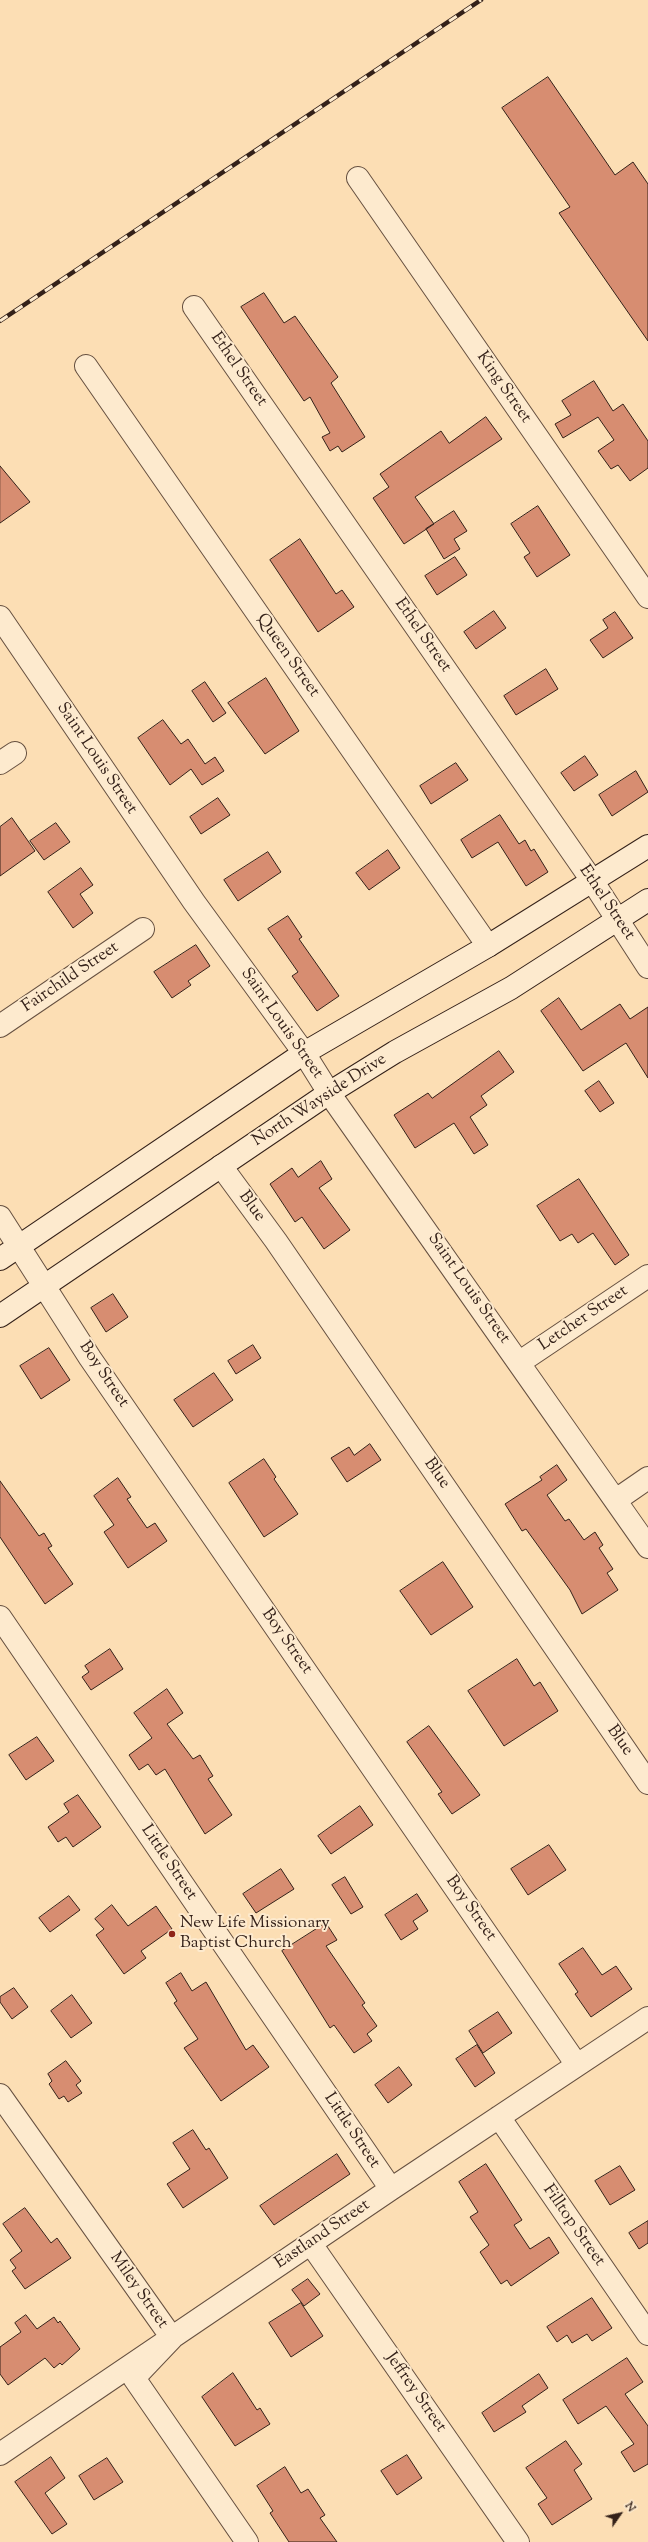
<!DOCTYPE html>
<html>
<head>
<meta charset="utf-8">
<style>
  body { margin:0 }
  #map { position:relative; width:648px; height:2542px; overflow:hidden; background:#fcdeb4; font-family:"Sorts Mill Goudy",serif }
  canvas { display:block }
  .north { position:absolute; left:600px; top:2494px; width:40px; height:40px; -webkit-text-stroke:3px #fdeace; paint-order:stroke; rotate:56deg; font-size:11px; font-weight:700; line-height:16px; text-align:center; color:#342119 }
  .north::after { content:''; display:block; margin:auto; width:14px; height:18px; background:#342119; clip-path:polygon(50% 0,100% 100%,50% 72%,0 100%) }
</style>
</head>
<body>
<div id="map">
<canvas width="648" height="2542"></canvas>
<div class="north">N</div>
</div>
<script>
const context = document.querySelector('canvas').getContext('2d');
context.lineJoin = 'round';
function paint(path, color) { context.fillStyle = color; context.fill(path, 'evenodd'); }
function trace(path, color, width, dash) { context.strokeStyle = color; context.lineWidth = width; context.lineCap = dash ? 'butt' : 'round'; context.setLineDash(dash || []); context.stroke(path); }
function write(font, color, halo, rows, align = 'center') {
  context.font = font + ' "Sorts Mill Goudy",serif'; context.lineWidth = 4; context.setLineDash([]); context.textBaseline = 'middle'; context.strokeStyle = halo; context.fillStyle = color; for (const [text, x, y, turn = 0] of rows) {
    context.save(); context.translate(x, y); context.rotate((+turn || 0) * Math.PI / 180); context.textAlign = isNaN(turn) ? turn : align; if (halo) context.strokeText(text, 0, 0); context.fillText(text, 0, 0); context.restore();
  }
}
const building = new Path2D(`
  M 548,77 L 615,175 L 633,162 L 648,184 L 648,341 L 559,213 L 570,207 L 502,108 Z
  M 264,293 L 284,323 L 295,316 L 338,377 L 331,383 L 365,437 L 342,452 L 338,446 L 330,451 L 322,437 L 330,433 L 310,397 L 304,401 L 241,307 Z
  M 594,381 L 613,411 L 623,404 L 648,441 L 648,468 L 630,481 L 618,465 L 611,469 L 598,451 L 614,440 L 598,417 L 563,438 L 555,424 L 571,415 L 562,401 Z
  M 486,417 L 502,439 L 415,497 L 434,524 L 404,544 L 373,498 L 389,487 L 380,474 L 441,431 L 449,443 Z
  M 0,466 L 30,502 L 0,523 Z
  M 538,506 L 570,555 L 537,577 L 524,557 L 530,553 L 511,524 Z
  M 454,511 L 467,531 L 454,539 L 460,549 L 444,559 L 426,529 Z
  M 300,539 L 336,594 L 342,590 L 354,607 L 318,632 L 270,560 Z
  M 455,557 L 467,575 L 437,595 L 425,576 Z
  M 494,611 L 506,628 L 476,649 L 464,632 Z
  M 615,612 L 633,638 L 603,658 L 590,640 L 608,628 L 603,620 Z
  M 546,669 L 558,689 L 516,715 L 504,696 Z
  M 266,678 L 299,731 L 265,754 L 228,703 Z
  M 205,682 L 226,713 L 213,722 L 192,691 Z
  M 163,720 L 181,744 L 188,739 L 205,764 L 215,757 L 224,771 L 202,785 L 191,769 L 170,785 L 138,738 Z
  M 585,756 L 598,775 L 574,791 L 561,773 Z
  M 456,763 L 468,780 L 431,804 L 420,786 Z
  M 636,771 L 648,792 L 612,816 L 599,795 Z
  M 218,798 L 230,815 L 201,834 L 190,817 Z
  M 500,815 L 519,844 L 525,840 L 531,851 L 534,849 L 548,872 L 526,886 L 498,842 L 472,858 L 461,840 Z
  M 12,818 L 35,851 L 0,876 L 0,827 Z
  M 56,823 L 70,842 L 44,860 L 30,841 Z
  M 388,850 L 400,868 L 369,890 L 356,873 Z
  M 268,852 L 281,872 L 238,901 L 224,880 Z
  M 81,868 L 93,885 L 80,894 L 93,913 L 73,928 L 48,892 Z
  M 288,916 L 302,937 L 299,939 L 339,996 L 317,1011 L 292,976 L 298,972 L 268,929 Z
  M 196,945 L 210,966 L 188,981 L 191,985 L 172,998 L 154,972 Z
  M 559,998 L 581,1030 L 620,1004 L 630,1019 L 648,1007 L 648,1078 L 626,1043 L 583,1071 L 541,1011 Z
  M 499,1051 L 514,1072 L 481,1096 L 487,1105 L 470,1117 L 488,1145 L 474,1154 L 454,1123 L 415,1148 L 394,1115 L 428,1093 L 432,1098 Z
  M 599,1081 L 614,1103 L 600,1112 L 585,1091 Z
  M 321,1161 L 332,1179 L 319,1188 L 350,1230 L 324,1249 L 302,1217 L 295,1222 L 270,1184 L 292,1168 L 298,1177 Z
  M 579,1179 L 629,1255 L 615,1265 L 593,1233 L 578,1243 L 572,1234 L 560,1241 L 537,1206 Z
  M 113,1294 L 128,1317 L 106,1332 L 91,1308 Z
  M 253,1345 L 261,1358 L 236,1374 L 228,1361 Z
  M 49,1348 L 70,1380 L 41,1399 L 20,1366 Z
  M 214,1373 L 233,1400 L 193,1427 L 174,1400 Z
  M 370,1444 L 381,1460 L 347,1482 L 331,1458 L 349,1447 L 354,1455 Z
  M 264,1459 L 276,1477 L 274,1479 L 298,1514 L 264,1537 L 229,1483 Z
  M 557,1465 L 567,1480 L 547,1495 L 565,1521 L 569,1519 L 584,1540 L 595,1532 L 603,1545 L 599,1548 L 613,1569 L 607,1573 L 618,1590 L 582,1614 L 570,1590 L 526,1529 L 522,1531 L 505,1504 L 542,1480 L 540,1477 Z
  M 118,1478 L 131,1497 L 127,1499 L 147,1528 L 155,1523 L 167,1541 L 128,1568 L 104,1532 L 114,1525 L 94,1496 Z
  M 0,1481 L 39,1536 L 44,1533 L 52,1546 L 48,1548 L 73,1584 L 45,1604 L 0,1537 Z
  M 443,1562 L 473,1607 L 431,1635 L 400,1591 Z
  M 110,1649 L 123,1669 L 91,1690 L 82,1677 L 89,1672 L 85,1666 Z
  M 517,1659 L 534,1686 L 540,1682 L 558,1711 L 504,1746 L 468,1691 Z
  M 167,1689 L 183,1713 L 167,1724 L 193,1759 L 200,1755 L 213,1776 L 208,1779 L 232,1815 L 205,1834 L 165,1769 L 156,1775 L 148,1764 L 139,1770 L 129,1755 L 152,1738 L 134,1713 Z
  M 429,1726 L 480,1795 L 452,1814 L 438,1794 L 442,1792 L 407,1742 Z
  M 37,1737 L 54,1761 L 26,1780 L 9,1755 Z
  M 78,1795 L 101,1827 L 73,1847 L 66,1837 L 58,1842 L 48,1827 L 69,1812 L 64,1804 Z
  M 360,1806 L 373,1825 L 331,1854 L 318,1836 Z
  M 549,1845 L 566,1870 L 528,1895 L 511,1869 Z
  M 281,1869 L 294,1889 L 256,1913 L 243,1894 Z
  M 345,1877 L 363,1907 L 351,1914 L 332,1885 Z
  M 417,1894 L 428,1911 L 413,1921 L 418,1929 L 401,1940 L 385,1915 Z
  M 69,1896 L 80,1910 L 50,1932 L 39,1918 Z
  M 112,1905 L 128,1926 L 156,1906 L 172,1929 L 141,1951 L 146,1958 L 124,1974 L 96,1935 L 104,1929 L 95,1919 Z
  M 326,1923 L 337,1940 L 326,1946 L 365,2003 L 362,2005 L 377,2026 L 367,2034 L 372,2041 L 354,2053 L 334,2025 L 330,2028 L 282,1951 Z
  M 583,1948 L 602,1975 L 616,1966 L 632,1989 L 591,2017 L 575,1994 L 578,1992 L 559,1964 Z
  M 181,1973 L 192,1991 L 206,1982 L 246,2050 L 253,2045 L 269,2067 L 221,2101 L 184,2048 L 198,2039 L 174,2003 L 177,2001 L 166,1983 Z
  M 14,1988 L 28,2007 L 12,2019 L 0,2002 L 0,1997 Z
  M 72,1995 L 92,2023 L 71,2038 L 51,2011 Z
  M 498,2012 L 512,2033 L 483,2053 L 469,2031 Z
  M 477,2045 L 495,2073 L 475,2087 L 456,2059 Z
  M 66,2061 L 81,2081 L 76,2085 L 82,2093 L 68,2102 L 64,2096 L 59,2099 L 49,2084 L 52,2081 L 48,2074 Z
  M 399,2067 L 412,2085 L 388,2103 L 375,2085 Z
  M 193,2130 L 206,2150 L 209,2148 L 228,2178 L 183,2208 L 167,2184 L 190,2169 L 173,2143 Z
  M 337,2154 L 350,2174 L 274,2225 L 260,2206 Z
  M 486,2164 L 522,2220 L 514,2225 L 530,2249 L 549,2237 L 559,2253 L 511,2286 L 507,2280 L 501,2284 L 480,2252 L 489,2245 L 470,2217 L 478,2212 L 459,2182 Z
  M 620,2166 L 635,2190 L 610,2205 L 595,2181 Z
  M 25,2208 L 51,2243 L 57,2238 L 71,2258 L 25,2289 L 12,2271 L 16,2268 L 10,2260 L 22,2251 L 3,2224 Z
  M 648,2221 L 648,2243 L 639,2249 L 629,2233 Z
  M 308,2279 L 320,2294 L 304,2306 L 292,2290 Z
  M 592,2298 L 612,2328 L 592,2341 L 587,2334 L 572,2343 L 567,2335 L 557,2342 L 547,2327 Z
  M 301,2303 L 323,2336 L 291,2357 L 269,2323 Z
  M 26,2315 L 37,2329 L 54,2317 L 58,2323 L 60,2321 L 80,2349 L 62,2365 L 60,2363 L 54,2368 L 45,2358 L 8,2385 L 0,2374 L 0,2347 L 21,2332 L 15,2323 Z
  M 627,2358 L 643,2382 L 625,2394 L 648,2426 L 648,2464 L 634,2472 L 621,2452 L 634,2444 L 606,2406 L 578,2424 L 563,2400 Z
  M 233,2373 L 257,2410 L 260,2408 L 270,2424 L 235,2446 L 202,2397 Z
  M 539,2374 L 548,2388 L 522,2406 L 526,2412 L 494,2432 L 482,2413 Z
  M 566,2441 L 582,2464 L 574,2470 L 592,2499 L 552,2525 L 538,2504 L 547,2498 L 526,2468 Z
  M 407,2455 L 422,2478 L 397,2495 L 381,2471 Z
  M 51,2457 L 65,2478 L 45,2493 L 67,2524 L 52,2534 L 15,2482 Z
  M 107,2458 L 123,2482 L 94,2500 L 79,2476 Z
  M 285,2467 L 301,2493 L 308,2489 L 325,2515 L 320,2518 L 337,2542 L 289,2542 L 270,2513 L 273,2511 L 257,2486 Z`);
const minor = new Path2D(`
  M 358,178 L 648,597
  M 194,307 L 593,882 L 648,967
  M 86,366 L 488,946
  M 0,617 L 194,902 L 304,1053 L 329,1093 L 648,1547
  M 0,763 L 15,753
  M 0,1026 L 143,929
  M 221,1166 L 276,1241 L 648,1783
  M 0,1217 L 90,1358 L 577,2065
  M 520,1362 L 648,1276
  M 616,1500 L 648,1478
  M 0,1617 L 391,2189
  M 0,2095 L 172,2338 L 134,2378 L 247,2542
  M 499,2117 L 648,2334
  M 311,2244 L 518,2542
  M 0,2454 L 391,2189 L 648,2018`);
const secondary = new Path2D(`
  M 0,1259 L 304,1053 L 488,946 L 648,846
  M 0,1316 L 329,1093 L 395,1052 L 511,988 L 648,900`);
const rail = new Path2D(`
  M 0,321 L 481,0`);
const markers = [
  [172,1934,4,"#8f2418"]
];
const streetNames = [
  ["Ethel Street",238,370,55],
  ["King Street",503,388,55],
  ["Ethel Street",422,636,55],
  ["Queen Street",287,656,55],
  ["Saint Louis Street",96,759,56],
  ["Ethel Street",606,903,56],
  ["Fairchild Street",71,978,-34],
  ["Saint Louis Street",281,1024,55],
  ["North Wayside Drive",320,1101,-33],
  ["Blue",251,1207,54],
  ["Saint Louis Street",468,1289,55],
  ["Letcher Street",584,1319,-34],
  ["Boy Street",103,1375,56],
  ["Blue",436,1474,55],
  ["Boy Street",286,1642,55],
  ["Blue",619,1741,55],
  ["Little Street",168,1863,56],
  ["Boy Street",470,1909,55],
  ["Little Street",351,2131,56],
  ["Filltop Street",573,2226,55],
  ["Eastland Street",323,2235,-34],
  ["Miley Street",138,2291,55],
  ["Jeffrey Street",415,2393,55]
];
const poiNames = [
  ["New Life Missionary",180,1924],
  ["Baptist Church",180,1944]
];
paint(building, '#d78d71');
trace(building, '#342119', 1);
trace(minor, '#665040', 24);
trace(secondary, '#342119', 24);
trace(minor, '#fdeace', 22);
trace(secondary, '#fdeace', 22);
trace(rail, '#342119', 4.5);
trace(rail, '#fdeace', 3, [9]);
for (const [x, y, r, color] of markers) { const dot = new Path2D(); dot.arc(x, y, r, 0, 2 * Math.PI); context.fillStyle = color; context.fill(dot); trace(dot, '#fdeace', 1.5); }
write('17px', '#342119', '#fdeace', streetNames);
write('17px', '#342119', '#fdeace', poiNames, 'left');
</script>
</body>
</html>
